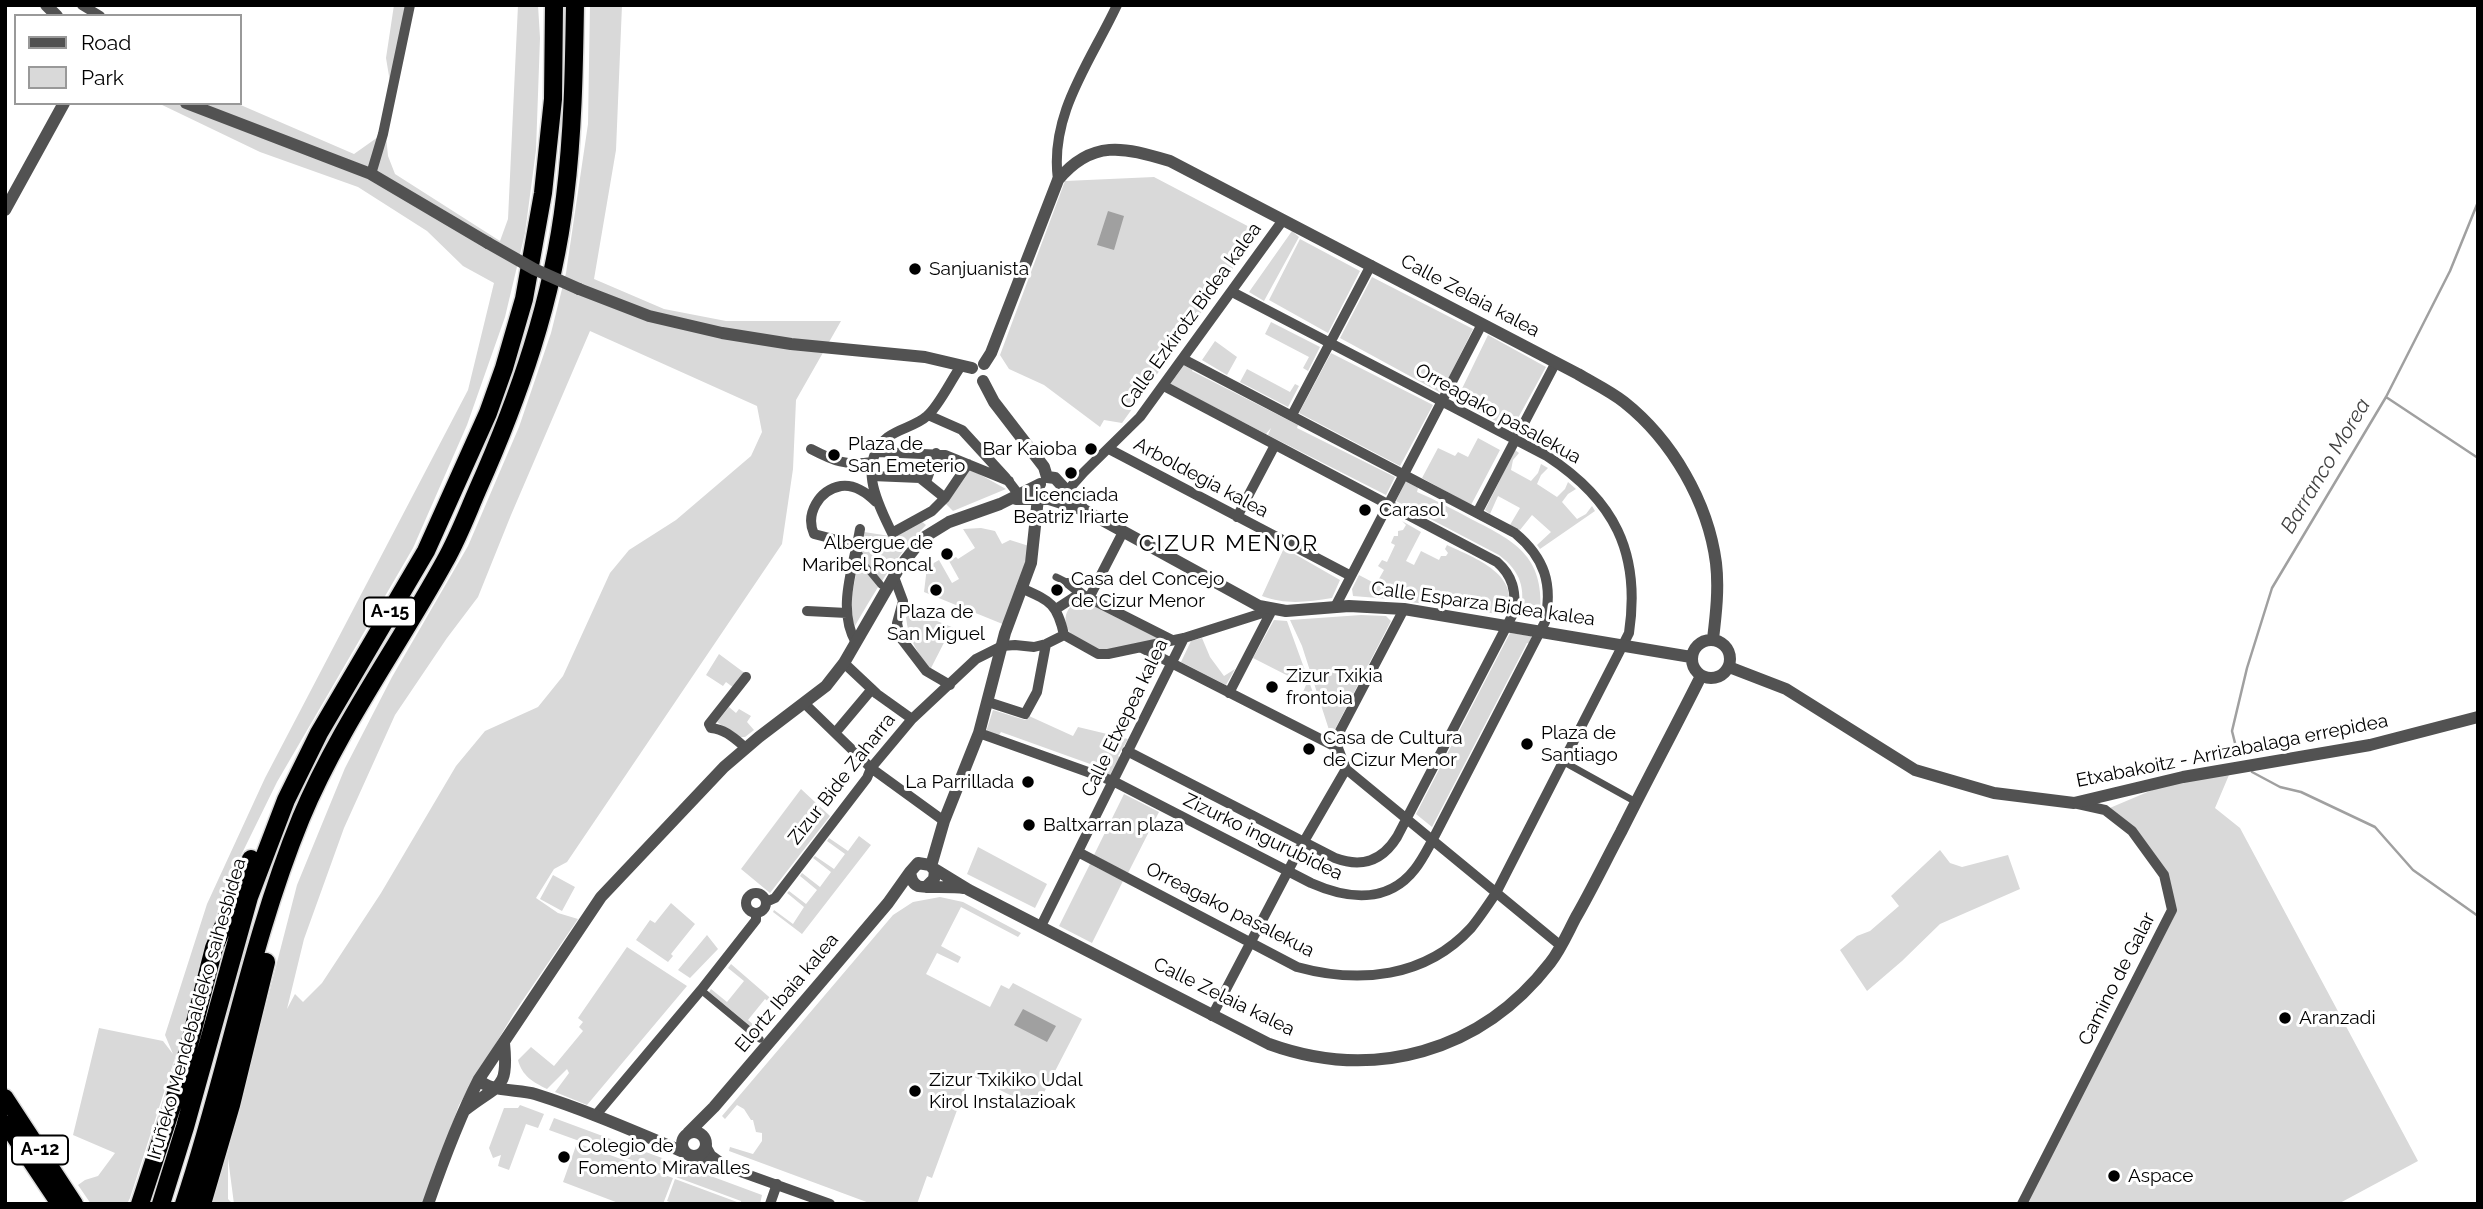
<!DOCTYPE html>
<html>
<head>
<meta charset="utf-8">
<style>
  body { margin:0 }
  #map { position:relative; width:2483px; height:1209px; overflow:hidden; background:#fff; font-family:Raleway,sans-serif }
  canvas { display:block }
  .frame { position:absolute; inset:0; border:7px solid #000; pointer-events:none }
  .legend { position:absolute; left:14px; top:14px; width:228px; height:91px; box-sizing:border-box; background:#fff; border:2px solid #999; margin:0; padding:9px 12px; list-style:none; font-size:21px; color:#000 }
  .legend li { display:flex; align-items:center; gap:14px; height:35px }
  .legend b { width:35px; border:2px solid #999 }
</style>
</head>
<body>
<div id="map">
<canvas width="2483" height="1209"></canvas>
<div class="frame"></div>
<ul class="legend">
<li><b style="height:9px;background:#525252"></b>Road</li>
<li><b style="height:19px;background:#d9d9d9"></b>Park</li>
</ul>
</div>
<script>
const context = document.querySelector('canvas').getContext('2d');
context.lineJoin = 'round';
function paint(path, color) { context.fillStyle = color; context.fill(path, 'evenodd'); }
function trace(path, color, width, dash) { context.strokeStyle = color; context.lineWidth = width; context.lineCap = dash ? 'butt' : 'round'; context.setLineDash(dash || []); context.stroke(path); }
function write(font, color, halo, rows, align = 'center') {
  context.font = font + ' Raleway,sans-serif'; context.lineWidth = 6; context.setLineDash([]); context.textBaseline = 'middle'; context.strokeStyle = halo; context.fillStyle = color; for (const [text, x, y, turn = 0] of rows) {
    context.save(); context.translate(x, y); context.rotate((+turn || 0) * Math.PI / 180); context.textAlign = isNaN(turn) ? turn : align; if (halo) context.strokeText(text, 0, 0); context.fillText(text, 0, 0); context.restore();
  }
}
const green = new Path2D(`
  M 394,5 L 413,5 L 392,94 L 386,58 Z
  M 518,5 L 538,5 L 540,38 L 536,150 L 525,233 L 505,317 L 467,425 L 413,548 L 277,782 L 223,892 L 175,1058 L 130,1198 L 127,1204 L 91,1204 L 78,1185 L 85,1180 L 98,1176 L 115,1153 L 73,1135 L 99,1028 L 163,1041 L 173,1054 L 165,1035 L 207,904 L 265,778 L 468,390 L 494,283 L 463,266 L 427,231 L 358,187 L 260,152 L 158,103 L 236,103 L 354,154 L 378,137 L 384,115 L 388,156 L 395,174 L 500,241 L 508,219 Z
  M 590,5 L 622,5 L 616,150 L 594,279 L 664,309 L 726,321 L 841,321 L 796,400 L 793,469 L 782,544 L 567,862 L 554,869 L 536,898 L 558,913 L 578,919 L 514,1013 L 459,1105 L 424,1204 L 234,1204 L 228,1158 L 228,1199 L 233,1204 L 211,1204 L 228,1152 L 297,885 L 345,768 L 392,677 L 468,546 L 519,427 L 551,333 L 566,273 L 588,124 ZM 590,331 L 757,406 L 762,432 L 751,456 L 676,520 L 629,550 L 610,573 L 563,676 L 538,707 L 485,731 L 456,766 L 381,893 L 322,983 L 303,1002 L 295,994 L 287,1009 L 304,939 L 344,828 L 395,715 L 447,638 L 478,597 L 511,515 Z
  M 1154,177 L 1259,232 L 1122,423 L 1104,420 L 1100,427 L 1044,385 L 1009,369 L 1000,355 L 1065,181 Z
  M 1292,231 L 1299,237 L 1264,301 L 1249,292 Z
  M 1300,239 L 1360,271 L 1328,333 L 1269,300 Z
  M 1372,277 L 1473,329 L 1441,393 L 1340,338 Z
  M 1271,322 L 1320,347 L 1308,371 L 1303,368 L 1309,357 L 1265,334 Z
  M 1488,335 L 1546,367 L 1512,429 L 1456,401 Z
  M 1215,341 L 1237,357 L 1227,375 L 1202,360 Z
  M 1331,353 L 1433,405 L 1400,466 L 1299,413 Z
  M 1185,364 L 1193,368 L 1192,371 L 1298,425 L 1297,428 L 1395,477 L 1386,495 L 1268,435 L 1271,428 L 1266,434 L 1170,384 Z
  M 1247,369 L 1290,392 L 1295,384 L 1299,386 L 1288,407 L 1240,382 Z
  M 1478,438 L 1500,450 L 1471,505 L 1422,478 L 1438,448 L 1455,456 L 1458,452 L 1468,457 Z
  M 1515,450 L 1519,453 L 1513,460 L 1511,470 L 1531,481 L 1538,473 L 1541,464 L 1548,468 L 1541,475 L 1537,484 L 1557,497 L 1565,489 L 1568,482 L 1576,489 L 1568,494 L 1562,502 L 1577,519 L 1586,514 L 1592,506 L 1595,511 L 1540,549 L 1537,545 L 1551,532 L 1532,515 L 1520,530 L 1510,525 L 1520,508 L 1498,496 L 1490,514 L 1485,510 Z
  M 970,469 L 1006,489 L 953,511 L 945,503 Z
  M 1406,481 L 1418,488 L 1417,492 C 1436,500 1454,510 1471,519 C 1519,543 1545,558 1540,617 L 1520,616 C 1526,588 1521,572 1499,555 L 1396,501 Z
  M 921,521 L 926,525 C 895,556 874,593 852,631 L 852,595 L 864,532 L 890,536 Z
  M 1402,521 L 1421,532 L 1406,561 L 1414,565 L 1421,551 L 1439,560 L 1441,556 L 1446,556 L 1448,553 L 1445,549 L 1447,545 C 1474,558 1524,575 1505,615 L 1396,600 L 1399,593 L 1393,592 L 1390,599 L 1353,596 L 1352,589 L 1359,575 L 1376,584 L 1384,570 L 1378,566 L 1382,560 L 1387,562 L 1395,545 L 1391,543 L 1394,536 L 1398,536 L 1398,531 L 1403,530 L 1406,525 Z
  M 981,528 L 995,531 L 1002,544 L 1010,540 L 1029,546 L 1023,572 L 1005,625 L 924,592 L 927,567 L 939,560 L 952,583 L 959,579 L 949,561 L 956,557 L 958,559 L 975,548 L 963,529 Z
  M 1284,548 L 1340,580 L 1332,598 C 1307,602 1286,605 1262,596 Z
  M 1083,600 L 1158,636 L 1158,640 C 1141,644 1116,654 1098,649 C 1091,647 1079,642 1074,637 C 1059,623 1065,604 1083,600 Z
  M 915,612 L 959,630 L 958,634 L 950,631 L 930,670 C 918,653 908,639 906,617 Z
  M 1361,615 L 1386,616 L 1391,621 L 1333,733 L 1330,733 L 1302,646 L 1290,620 Z
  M 1274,620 L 1287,621 L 1315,698 L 1303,692 L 1306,685 L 1253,658 Z
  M 1510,633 L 1531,636 L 1532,644 L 1527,643 L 1432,827 L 1416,814 Z
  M 1202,638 L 1210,657 L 1224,676 L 1235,669 L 1226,685 L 1181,662 L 1191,641 Z
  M 719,654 L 746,674 L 734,688 L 726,682 L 723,686 L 706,675 Z
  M 729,707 L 736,713 L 739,709 L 751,716 L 747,722 L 754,730 L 745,737 L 738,737 L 717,722 Z
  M 993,710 L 1025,720 L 1029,716 L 1073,736 L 1078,727 L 1128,739 L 1118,756 L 1120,758 L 1113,774 L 1106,775 L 1093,769 L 1093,765 L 1001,732 L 998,737 L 986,732 Z
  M 2229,775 L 2215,808 L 2240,828 L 2418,1161 L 2338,1204 L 2022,1204 L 2172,910 L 2164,875 L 2132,831 L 2105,810 L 2183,777 Z
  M 801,789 L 830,816 L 770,893 L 741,869 Z
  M 1124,794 L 1159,812 L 1128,873 L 1094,855 Z
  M 859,836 L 871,845 L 802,934 L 773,912 L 774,910 L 793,924 L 804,907 L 787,893 L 789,891 L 806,904 L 817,890 L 800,876 L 802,873 L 820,887 L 831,872 L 813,858 L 815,856 L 834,869 L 845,854 L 827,841 L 829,838 L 848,851 Z
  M 978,847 L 1047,884 L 1035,908 L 967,874 Z
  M 1940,850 L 1950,863 L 1962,867 L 2008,855 L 2020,889 L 1940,924 L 1902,961 L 1867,991 L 1840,950 L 1857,936 L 1870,931 L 1899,906 L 1891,896 Z
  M 1090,864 L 1123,881 L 1092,943 L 1059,926 Z
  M 553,875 L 575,887 L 562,911 L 540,899 Z
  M 940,897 L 963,902 L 1021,933 L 1018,937 L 961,907 L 941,946 L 961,957 L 958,963 L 937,953 L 926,974 L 990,1007 L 1001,985 L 1009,989 L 1013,983 L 1082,1019 L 1036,1108 L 970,1075 L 932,1178 L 927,1176 L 917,1204 L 872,1204 L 729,1151 L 730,1147 L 753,1154 L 762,1141 L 762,1133 L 756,1132 L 753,1120 L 751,1120 L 744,1109 L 737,1105 L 725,1119 L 722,1116 L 893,915 L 913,902 Z
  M 671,903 L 695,924 L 671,954 L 673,956 L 668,962 L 636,940 L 650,920 L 655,923 Z
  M 707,935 L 718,949 L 690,978 L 678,970 Z
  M 627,947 L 687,986 L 587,1105 L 555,1092 L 569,1073 L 567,1069 L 547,1089 C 533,1082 522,1076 518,1060 L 531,1047 L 554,1066 L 583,1031 L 579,1027 L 583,1022 L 578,1018 Z
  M 731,964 L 783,1009 L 781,1012 L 765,999 L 748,1020 L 763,1033 L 761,1035 L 709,992 L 711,989 L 727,1002 L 744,981 L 728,968 Z
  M 520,1105 L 544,1114 L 538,1128 L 526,1124 L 509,1170 L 498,1166 L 501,1155 L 493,1158 L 489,1148 L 504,1108 L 518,1108 Z
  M 554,1118 L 762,1195 L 760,1204 L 741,1204 L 741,1201 L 676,1177 L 677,1173 L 663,1168 L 662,1171 L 549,1130 Z
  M 577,1143 L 673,1178 L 663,1204 L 621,1204 L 563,1182 Z
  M 675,1179 L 737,1202 L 737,1204 L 674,1204 L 667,1201 Z`);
const water = new Path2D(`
  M 1108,211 L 1124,216 L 1114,250 L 1097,245 Z
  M 1023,1009 L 1056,1026 L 1047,1042 L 1014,1025 Z`);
const stream = new Path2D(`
  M 2386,397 L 2478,458
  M 2238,755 L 2232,731 L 2247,668 L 2272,588 L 2386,397 L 2450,271 L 2478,202
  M 2252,772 L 2280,787 L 2301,792 L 2375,827 L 2413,870 L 2478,916`);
const pedestrian = new Path2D(`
  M 857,548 L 862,562 L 881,585
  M 1056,577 L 1068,583
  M 1564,762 L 1636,802
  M 701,990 L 760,1039`);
const minor = new Path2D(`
  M 82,5 L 100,16
  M 371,174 L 383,134 L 410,5
  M 1058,180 C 1049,114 1091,61 1117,5
  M 961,366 C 951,380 939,406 927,416 C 916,426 900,428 888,437 C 856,463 878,504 892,533 L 932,511 L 945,498 L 968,464
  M 928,415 L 962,430 L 1006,478 L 1019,495
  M 1292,415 L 1371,265
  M 811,449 C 834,461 846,466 872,462
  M 1109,449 L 1351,576
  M 877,452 L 945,455 L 1009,481
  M 872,476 L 920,478 L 945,498
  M 926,482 L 936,453
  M 1067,491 L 1084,472 L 1140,417 L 1283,220
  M 1477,513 L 1555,364
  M 1237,517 L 1275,445
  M 857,548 L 849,543 L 814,534 C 805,514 819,490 841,486 C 855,484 867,493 876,502
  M 894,577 L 903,601 L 897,623 L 900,637 L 926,671 L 950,685
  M 1068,583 L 1083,595
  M 1021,588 C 1050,601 1057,603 1064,635
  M 1089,598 L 1123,532
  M 1335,607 L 1482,324
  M 1056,609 L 1076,596 L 1083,595 L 1172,640
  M 1404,609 L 1340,731 L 1338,748 L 1346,769 L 1561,946
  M 807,611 L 847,613
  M 1064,635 L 1098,654 L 1108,654 L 1184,638 L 1272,610
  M 856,643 C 836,608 854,566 860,529
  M 1142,648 L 1338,748
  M 844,663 L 877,694 L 912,719
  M 1229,693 L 1272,610
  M 988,702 L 1025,714 L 1037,692 L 1046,644
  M 804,703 L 871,768 L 944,821
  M 835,733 L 872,689
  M 979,733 L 1113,781 L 1311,883 C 1347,899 1388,904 1415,869 C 1422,860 1427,850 1432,841 L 1545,622 C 1553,584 1545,558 1515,533 L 1183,359
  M 746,748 C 735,739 725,729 711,728 L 709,724 L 746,677
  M 1127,751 L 1335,858 C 1362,868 1382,861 1397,837 L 1514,612 C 1516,591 1513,576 1497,562 L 1164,386
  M 1078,852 L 1297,967 C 1359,984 1425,978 1471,928 C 1480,917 1488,905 1496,893 L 1629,633 C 1641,552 1614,500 1547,456 L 1236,294
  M746 903a10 10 0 1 1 20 0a10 10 0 1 1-20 0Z
  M 766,902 L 775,898 L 867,778 L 871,768 L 912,719 L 976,659 L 1002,646 L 1015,645 L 1034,647 L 1046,644 L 1064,635
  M 1041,926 L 1184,638
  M 1212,1016 L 1299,850 L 1346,769
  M 595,1116 L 701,990 L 756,920 L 756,913
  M 706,1146 L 711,1155 L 722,1163
  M 696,1156 L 830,1204
  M 770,1204 L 777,1184
  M 2022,1204 L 2172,910 L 2164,875 L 2132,831 L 2105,810 L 2078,804`);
const tertiary = new Path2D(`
  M 46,5 L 57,16
  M 186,103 L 371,174 L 488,243
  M 5,210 L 64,103
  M 579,289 L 649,316 L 722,333 L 791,344 L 925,357 L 972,368
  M 984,364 L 991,353 L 1058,180 C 1092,139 1124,147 1170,161 L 1578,374 C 1593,383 1610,391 1624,402 C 1672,440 1708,502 1716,563 C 1719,588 1716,614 1713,639
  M 983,381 L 994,402 L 1044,467 L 1047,477
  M 1047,477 L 1055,478 L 1084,510
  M 1016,499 L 1049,499 L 1084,510 L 1259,606 L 1286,611 L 1349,606 L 1404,609 L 1691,657
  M1692 659a19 19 0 1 1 38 0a19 19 0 1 1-38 0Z
  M 1729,667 L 1786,689 L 1915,770 L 1994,793 L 2074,803 L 2183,777 L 2370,745 L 2478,717
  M 931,866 L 944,821 L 979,733 L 1005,633 L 1031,563 L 1038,498
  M 933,868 L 969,890 L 1269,1044 C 1374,1082 1481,1052 1550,963 C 1561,949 1568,932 1576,917 C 1592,889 1606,860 1621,832 C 1647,780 1675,728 1701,676
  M 926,887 L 934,879 L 935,871 L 930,865 L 918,863 L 910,872 C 911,878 912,883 918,886 C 922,888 954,886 964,888
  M 479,1079 C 487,1092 519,1089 535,1094 C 586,1110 636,1132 686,1153
  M 465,1110 C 499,1083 509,1091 504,1043
  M682 1144a12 12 0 1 1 24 0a12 12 0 1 1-24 0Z
  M 688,1133 L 714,1107 L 826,976 L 888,903 L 910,872
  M 428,1204 C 443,1161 458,1120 479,1079 L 601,897 L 724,767 L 759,737 L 826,686 L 844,663 L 899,568 L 923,538 L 949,522 L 1000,504 L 1040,484`);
const trunk = new Path2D(`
  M 5,1097 L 75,1204
  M 5,1123 L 59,1204`);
const motorway = new Path2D(`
  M 140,1204 L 178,1088 L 214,948 L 251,859
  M 161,1204 L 185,1127 L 249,897 L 286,800 L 319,733 L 426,551 L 488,413 L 504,368 L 524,299 L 543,193 L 553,99 L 554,5
  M 184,1204 C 227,1076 250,942 301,818 C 339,727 398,647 445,561 C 458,538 467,514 477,491 C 519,397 553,300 565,197 C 573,133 574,69 575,5
  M 202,1204 L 231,1105 L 266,962`);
const tertiaryBridge = new Path2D(`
  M 488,243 L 534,269 L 579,289`);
const markers = [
  [915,269,7,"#000"],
  [1091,449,7,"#000"],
  [834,455,7,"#000"],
  [1071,473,7,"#000"],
  [1365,510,7,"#000"],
  [947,554,7,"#000"],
  [936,590,7,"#000"],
  [1057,590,7,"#000"],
  [1272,687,7,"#000"],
  [1527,744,7,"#000"],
  [1309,749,7,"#000"],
  [1028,782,7,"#000"],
  [1029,825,7,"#000"],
  [2285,1018,7,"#000"],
  [915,1091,7,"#000"],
  [564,1157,7,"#000"],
  [2114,1176,7,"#000"]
];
const shields = [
  [390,612,52],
  [40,1150,56]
];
const shieldNames = [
  ["A-15",390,612],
  ["A-12",40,1150]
];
const poiNames = [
  ["Sanjuanista",929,269],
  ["Plaza de",848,444],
  ["San Emeterio",848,466],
  ["Bar Kaioba",1077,449,"right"],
  ["Licenciada",1071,495,"center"],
  ["Beatriz Iriarte",1071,517,"center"],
  ["Carasol",1379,510],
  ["Albergue de",933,543,"right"],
  ["Maribel Roncal",933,565,"right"],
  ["Casa del Concejo",1071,579],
  ["de Cizur Menor",1071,601],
  ["Plaza de",936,612,"center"],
  ["San Miguel",936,634,"center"],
  ["Zizur Txikia",1286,676],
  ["frontoia",1286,698],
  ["Plaza de",1541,733],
  ["Santiago",1541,755],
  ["Casa de Cultura",1323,738],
  ["de Cizur Menor",1323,760],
  ["La Parrillada",1014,782,"right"],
  ["Baltxarran plaza",1043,825],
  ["Aranzadi",2299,1018],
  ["Zizur Txikiko Udal",929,1080],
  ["Kirol Instalazioak",929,1102],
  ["Colegio de",578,1146],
  ["Fomento Miravalles",578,1168],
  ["Aspace",2128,1176]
];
const streetNames = [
  ["Calle Zelaia kalea",1470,296,28],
  ["Calle Ezkirotz Bidea kalea",1191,316,-54],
  ["Orreagako pasalekua",1498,414,29],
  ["Arboldegia kalea",1201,478,28],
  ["Calle Esparza Bidea kalea",1483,604,8],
  ["Calle Etxepea kalea",1125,718,-64],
  ["Etxabakoitz - Arrizabalaga errepidea",2232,751,-11],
  ["Zizur Bide Zaharra",842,779,-52],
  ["Zizurko ingurubidea",1263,837,26],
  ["Orreagako pasalekua",1230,910,27],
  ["Camino de Galar",2117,979,-63],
  ["Elortz Ibaia kalea",787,993,-50],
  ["Calle Zelaia kalea",1224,997,26],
  ["Iruñeko Mendebaldeko saihesbidea",197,1009,-74]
];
const waterNames = [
  ["Barranco Morea",2326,466,-59]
];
const quarterNames = [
  ["CIZUR MENOR",1229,544]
];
paint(green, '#d9d9d9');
paint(water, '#a0a0a0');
trace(stream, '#a0a0a0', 2.5);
trace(trunk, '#dbdbdb', 19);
trace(motorway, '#dbdbdb', 21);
trace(pedestrian, '#525252', 7);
trace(minor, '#525252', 10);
trace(tertiary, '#525252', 12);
trace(trunk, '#000', 16);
trace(motorway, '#000', 18);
trace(tertiaryBridge, '#525252', 12);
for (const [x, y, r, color] of markers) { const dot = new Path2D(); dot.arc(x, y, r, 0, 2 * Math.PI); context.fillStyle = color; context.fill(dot); trace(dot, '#fff', 2.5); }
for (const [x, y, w] of shields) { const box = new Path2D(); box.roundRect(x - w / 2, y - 14.5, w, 29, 5); context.fillStyle = '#fff'; context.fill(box); trace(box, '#000', 2); }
write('bold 18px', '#000', null, shieldNames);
write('19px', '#000', '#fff', poiNames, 'left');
write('19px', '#000', '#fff', streetNames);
write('italic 21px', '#414141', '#fff', waterNames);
context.letterSpacing = '2px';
write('23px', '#000', '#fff', quarterNames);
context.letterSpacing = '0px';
</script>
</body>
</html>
